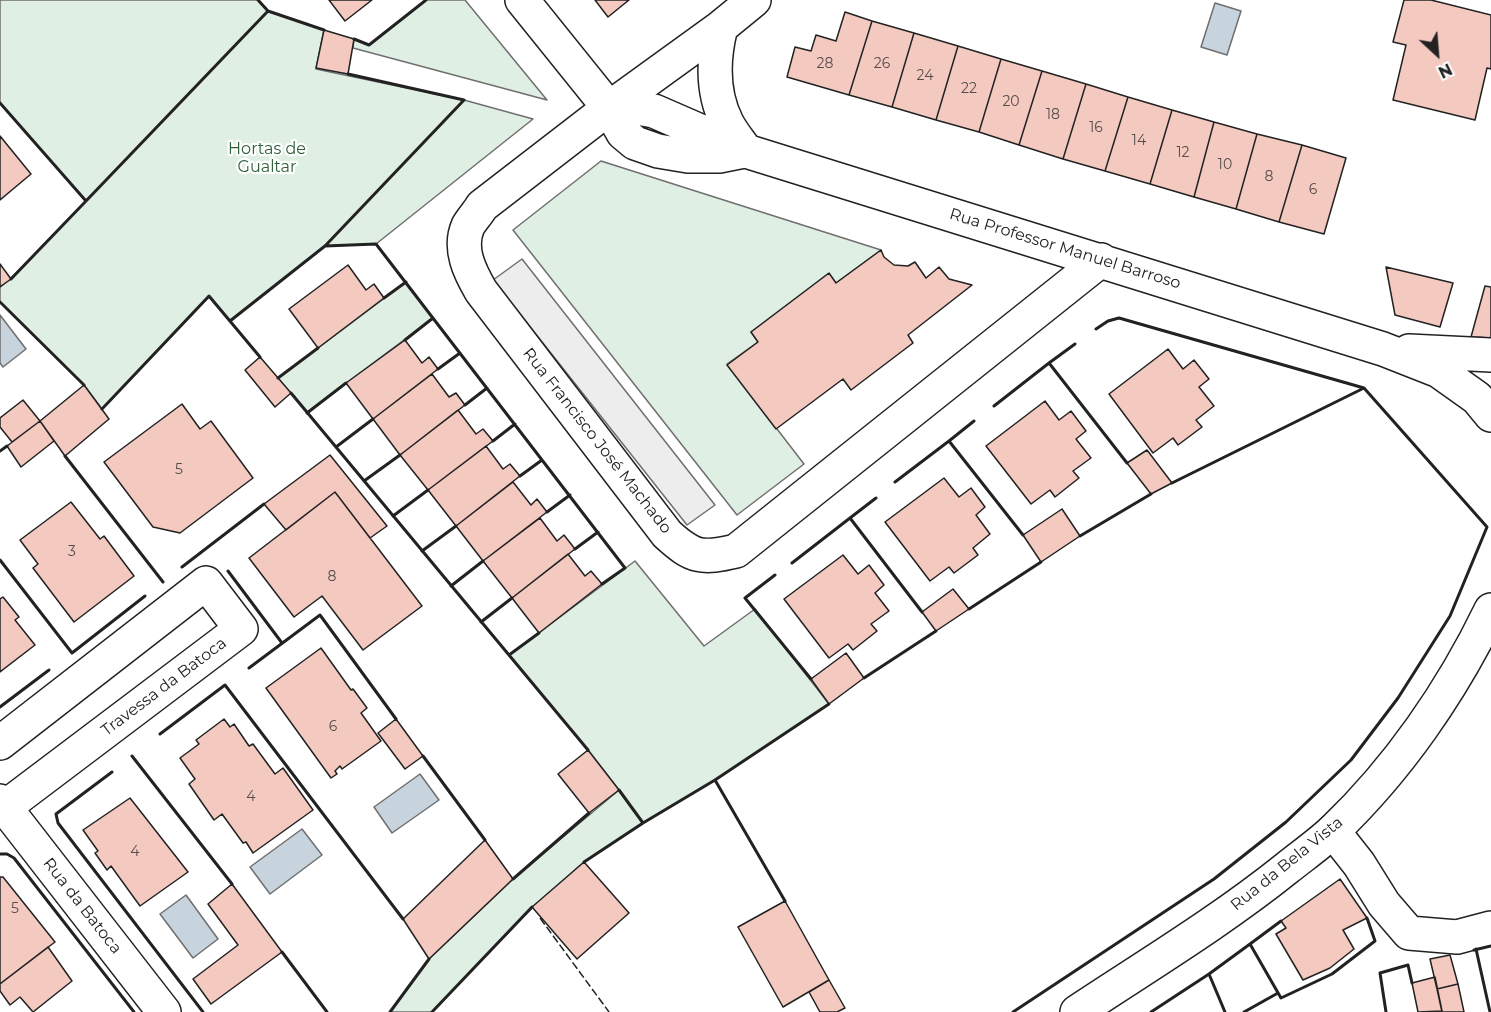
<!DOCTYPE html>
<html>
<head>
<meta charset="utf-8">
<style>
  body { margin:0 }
  #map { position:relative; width:1491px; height:1012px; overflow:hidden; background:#fff; font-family:Montserrat,sans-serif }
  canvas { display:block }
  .north { position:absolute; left:1407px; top:24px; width:60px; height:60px; -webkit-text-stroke:4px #fff; paint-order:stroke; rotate:154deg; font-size:16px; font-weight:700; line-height:24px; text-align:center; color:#222 }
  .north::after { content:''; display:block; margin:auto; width:21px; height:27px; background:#222; clip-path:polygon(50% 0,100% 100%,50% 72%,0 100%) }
</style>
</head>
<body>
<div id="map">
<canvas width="1491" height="1012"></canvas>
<div class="north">N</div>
</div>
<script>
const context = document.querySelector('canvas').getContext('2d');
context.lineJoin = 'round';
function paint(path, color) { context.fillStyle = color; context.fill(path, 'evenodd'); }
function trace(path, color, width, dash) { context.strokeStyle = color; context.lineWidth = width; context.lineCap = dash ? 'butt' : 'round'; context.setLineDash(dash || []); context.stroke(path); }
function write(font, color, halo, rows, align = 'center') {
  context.font = font + ' Montserrat,sans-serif'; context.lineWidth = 4.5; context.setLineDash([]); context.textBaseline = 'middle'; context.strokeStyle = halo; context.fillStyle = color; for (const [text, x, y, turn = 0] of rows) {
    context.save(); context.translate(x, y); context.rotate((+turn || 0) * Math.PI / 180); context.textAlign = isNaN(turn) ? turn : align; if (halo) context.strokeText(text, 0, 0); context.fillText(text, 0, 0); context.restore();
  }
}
const green = new Path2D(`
  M 0,0 L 258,0 L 268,11 L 324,30 L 316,69 L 464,100 L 533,119 L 376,244 L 325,246 L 230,321 L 209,297 L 102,409 L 84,385 L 0,302 L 0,287 L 11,278 L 86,201 L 0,103 Z
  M 426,0 L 465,0 L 547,100 L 353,48 L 354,39 L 369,45 Z
  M 601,161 L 881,250 L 836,283 L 828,274 L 751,332 L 758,342 L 727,364 L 804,464 L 737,515 L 513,230 Z
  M 406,282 L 433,318 L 307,413 L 278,378 Z
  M 635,561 L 704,646 L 755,609 L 829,704 L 715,780 L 643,823 L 584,862 L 532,908 L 432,1012 L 391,1012 L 429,959 L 513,879 L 619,790 L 588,750 L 509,655 Z`);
const parking = new Path2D(`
  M 522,259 L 715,505 L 687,525 L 493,280 Z`);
const water = new Path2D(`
  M 1215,3 L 1241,11 L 1227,55 L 1201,47 Z
  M 0,315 L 26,349 L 3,367 L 0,363 Z
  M 420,774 L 439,800 L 392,833 L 374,807 Z
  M 302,829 L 322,855 L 270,894 L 250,867 Z
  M 186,895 L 218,939 L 193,958 L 160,914 Z`);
const building = new Path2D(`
  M 329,0 L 372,0 L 345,21 Z
  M 595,0 L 629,0 L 608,17 Z
  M 1404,0 L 1431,0 L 1491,15 L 1491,69 L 1487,68 L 1475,120 L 1393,100 L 1406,45 L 1393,42 Z
  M 845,12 L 872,21 L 849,95 L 787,77 L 795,47 L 811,51 L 816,35 L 836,41 Z
  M 872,21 L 914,33 L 892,107 L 849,95 Z
  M 324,30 L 354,39 L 348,74 L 316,68 Z
  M 914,33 L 958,46 L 936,120 L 892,107 Z
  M 958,46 L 1001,59 L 979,132 L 936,120 Z
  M 1001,59 L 1042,71 L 1019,145 L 979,132 Z
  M 1042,71 L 1086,84 L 1063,159 L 1019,145 Z
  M 1086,84 L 1128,97 L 1105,171 L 1063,159 Z
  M 1128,97 L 1172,110 L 1150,184 L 1105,171 Z
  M 1172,110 L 1214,122 L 1194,197 L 1150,184 Z
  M 1214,122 L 1257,134 L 1236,209 L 1194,197 Z
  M 1257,134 L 1302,145 L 1279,222 L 1236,209 Z
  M 0,136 L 31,174 L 0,200 Z
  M 1302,145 L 1346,158 L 1324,234 L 1279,222 Z
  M 881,250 L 884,257 L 894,265 L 908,266 L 915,262 L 926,278 L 939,267 L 949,279 L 972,285 L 908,335 L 913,343 L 851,390 L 843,379 L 776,429 L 727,365 L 758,342 L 751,332 L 829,273 L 836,283 Z
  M 0,264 L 11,279 L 0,287 Z
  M 348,265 L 366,290 L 374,284 L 384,298 L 318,348 L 289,309 Z
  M 1386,267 L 1453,283 L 1440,327 L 1395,315 Z
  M 1485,286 L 1491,287 L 1491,338 L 1471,337 Z
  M 405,340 L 422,363 L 429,357 L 438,369 L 373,419 L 346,383 Z
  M 1168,349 L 1183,369 L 1194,360 L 1209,379 L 1199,387 L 1214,406 L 1196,420 L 1202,427 L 1178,445 L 1173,438 L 1153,453 L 1109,394 Z
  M 260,357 L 291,393 L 275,407 L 245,370 Z
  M 432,374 L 449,397 L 456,393 L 465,405 L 400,455 L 373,419 Z
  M 84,385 L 109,419 L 65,456 L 40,421 Z
  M 23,400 L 40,421 L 12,442 L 0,427 L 0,418 Z
  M 1045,401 L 1059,420 L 1071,411 L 1086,431 L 1076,439 L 1091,458 L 1073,471 L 1079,478 L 1055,497 L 1050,490 L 1031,504 L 986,446 Z
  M 182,404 L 200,429 L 211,421 L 253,478 L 180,533 L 153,527 L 104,462 Z
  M 458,410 L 476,434 L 483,429 L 493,441 L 428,490 L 400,455 Z
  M 40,421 L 54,441 L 21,467 L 7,446 Z
  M 486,446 L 503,469 L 510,464 L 520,476 L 456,526 L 428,490 Z
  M 1147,450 L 1172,483 L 1151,494 L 1127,463 Z
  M 330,455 L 387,526 L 370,538 L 335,492 L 286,530 L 264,504 Z
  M 944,478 L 959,497 L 971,488 L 985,507 L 976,515 L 990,534 L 973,548 L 978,555 L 954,573 L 949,567 L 930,581 L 885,522 Z
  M 513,482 L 531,505 L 537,499 L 547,512 L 483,561 L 456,526 Z
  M 335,492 L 422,606 L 363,650 L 322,596 L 294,617 L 249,558 Z
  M 71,502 L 100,539 L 104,536 L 134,576 L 74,622 L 33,568 L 38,564 L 20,540 Z
  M 1062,509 L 1080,536 L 1041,562 L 1023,535 Z
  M 540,518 L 557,541 L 564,535 L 575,549 L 512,598 L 483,561 Z
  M 568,554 L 585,576 L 591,571 L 602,584 L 539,633 L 512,598 Z
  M 843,555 L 858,574 L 869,565 L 884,585 L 875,593 L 889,611 L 871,624 L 877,631 L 853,650 L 848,644 L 829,658 L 784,599 Z
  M 953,589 L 969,609 L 936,631 L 922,612 Z
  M 3,597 L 19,617 L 15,620 L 35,645 L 0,672 L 0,599 Z
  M 321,648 L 351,690 L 353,689 L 367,708 L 361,713 L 381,741 L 342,769 L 340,766 L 335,771 L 337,774 L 331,778 L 266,688 Z
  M 846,653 L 864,678 L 829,704 L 811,679 Z
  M 224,719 L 230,727 L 234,724 L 249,746 L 253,744 L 275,774 L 283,768 L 313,810 L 253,853 L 246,842 L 243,843 L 222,814 L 214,820 L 189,784 L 195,779 L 180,758 L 199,744 L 196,740 Z
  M 396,719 L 423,756 L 405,769 L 378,733 Z
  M 588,750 L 619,790 L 589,813 L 558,774 Z
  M 130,798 L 188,872 L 140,906 L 111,866 L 107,870 L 95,853 L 98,851 L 83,830 Z
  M 485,840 L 513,879 L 429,959 L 403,919 Z
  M 584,862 L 629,913 L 577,959 L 532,907 Z
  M 0,877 L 3,877 L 55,942 L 0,984 Z
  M 1340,879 L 1367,918 L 1343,930 L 1354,949 L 1330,968 L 1303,980 L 1276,934 L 1286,928 L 1281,921 Z
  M 232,884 L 282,952 L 211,1004 L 193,979 L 238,945 L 208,904 Z
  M 785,901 L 829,980 L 783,1007 L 738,927 Z
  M 48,947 L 72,981 L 33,1012 L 20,997 L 10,1005 L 0,991 L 0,984 Z
  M 1450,955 L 1458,984 L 1437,989 L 1430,959 Z
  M 1435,977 L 1442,1011 L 1418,1012 L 1412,983 Z
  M 829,980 L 845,1008 L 837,1012 L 820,1012 L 809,992 Z
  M 1458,984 L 1464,1012 L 1442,1012 L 1437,989 Z`);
const minor = new Path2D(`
  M 522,0 L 609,108 L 623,133 L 635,143 L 658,151 L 688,156 L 719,156 L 744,151
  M 754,0 L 721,27 L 609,108 L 482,206 C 478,213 472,219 468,226 C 458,249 470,272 481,291 L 667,534 C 693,558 702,559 736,551 L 1101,260
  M 721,27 C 713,58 712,93 727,123 C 732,133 740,142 746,151
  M 609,108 L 632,107 L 654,111 L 746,151 L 1383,349 L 1439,371 L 1477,398 L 1491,415
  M 1409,351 L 1491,355
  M 0,743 L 206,583 L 241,629 L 0,811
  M 0,801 L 164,1012
  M 1333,831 L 1359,864 L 1384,904 L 1409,933 L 1457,937 L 1491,928`);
const secondary = new Path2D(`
  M 1077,1012 C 1148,965 1221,921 1287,868 C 1302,856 1319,844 1333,831 C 1398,769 1452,691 1491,610`);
const fence = new Path2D(`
  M 540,918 L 609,1012`);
const wall = new Path2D(`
  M 258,0 L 268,11 L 324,30
  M 354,39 L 369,45 L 426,0
  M 0,103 L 86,201 L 11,279
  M 86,201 L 268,11
  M 325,246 L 376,244 L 625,568 L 602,584
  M 384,298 L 406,282
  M 0,302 L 84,385
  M 230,321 L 325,246 L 464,100 L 348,74
  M 1096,329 L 1108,321 L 1119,318 L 1364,388 L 1172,483
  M 405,340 L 433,318
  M 1075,344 L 1049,363 L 1127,463
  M 438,369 L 460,353
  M 278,378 L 318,348
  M 291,393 L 588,750
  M 465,405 L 487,388
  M 994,406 L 1049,363
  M 102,409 L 209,296 L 260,357
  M 307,413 L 346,383
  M 974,421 L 949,441 L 1023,535
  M 493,441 L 515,424
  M 336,447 L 373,419
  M 0,451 L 7,446
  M 65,456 L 163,582
  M 520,476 L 542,460
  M 364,481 L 400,455
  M 895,482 L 949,441
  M 876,498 L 850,518 L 922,612
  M 547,512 L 570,495
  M 393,516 L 428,490
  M 1080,536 L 1151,494
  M 575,549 L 598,532
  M 422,551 L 456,526
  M 0,560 L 72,653 L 145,596
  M 792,563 L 850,518
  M 182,567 L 264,504
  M 228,571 L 282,643
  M 775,575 L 745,598 L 811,679
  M 451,586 L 483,561
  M 969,609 L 1041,562
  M 481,622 L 512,598
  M 509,655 L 539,633
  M 249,668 L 320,615 L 396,719
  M 864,678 L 936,631
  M 0,707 L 49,670
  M 160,734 L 225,685 L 403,919
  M 132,756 L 232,884
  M 423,756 L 485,840
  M 112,772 L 56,814 L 58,823 L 203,1012
  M 715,780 L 829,704
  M 619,790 L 643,823
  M 0,854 L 7,854 L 14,858 L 134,1012
  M 584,862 L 643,823 L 715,780 L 785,901
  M 513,879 L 589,813
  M 1281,921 L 1250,944 L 1281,998 L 1332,974 L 1375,941 L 1367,918
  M 1476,949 L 1490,1012
  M 1474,950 L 1491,946
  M 282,952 L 327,1012
  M 1209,974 L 1250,944
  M 390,1012 L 429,959
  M 432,1012 L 532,907
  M 1013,1012 L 1214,879 L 1286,822 L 1351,760 L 1398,698 L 1450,616 L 1487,527 L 1364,388
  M 1151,1012 L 1209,974 L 1225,1012
  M 1244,1012 L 1278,993
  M 1386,1012 L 1380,973 L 1408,965 L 1412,983`);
const numberNames = [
  ["28",825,64],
  ["26",882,64],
  ["24",925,76],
  ["22",969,89],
  ["20",1011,102],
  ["18",1053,115],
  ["16",1096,128],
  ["14",1139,141],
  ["12",1183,153],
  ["10",1225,165],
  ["8",1269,177],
  ["6",1313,190],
  ["5",179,470],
  ["3",72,552],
  ["8",332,577],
  ["6",333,727],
  ["4",251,797],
  ["4",135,852],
  ["5",15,909]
];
const parkNames = [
  ["Hortas de",267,149],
  ["Gualtar",267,167]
];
const streetNames = [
  ["Rua Professor Manuel Barroso",1065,249,17],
  ["Rua Francisco José Machado",597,441,52],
  ["Travessa da Batoca",164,687,-37],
  ["Rua da Bela Vista",1287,864,-39],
  ["Rua da Batoca",82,906,52]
];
paint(green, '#e0efe3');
trace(green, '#6f6f6f', 1.5);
paint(parking, '#ededed');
trace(parking, '#6f6f6f', 1.5);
paint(water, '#c7d3dd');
trace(water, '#6f6f6f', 1.5);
paint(building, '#f3c9c0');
trace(building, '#222', 1.5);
trace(minor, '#222', 36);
trace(secondary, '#222', 36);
trace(minor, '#fff', 33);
trace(secondary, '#fff', 33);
trace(fence, '#222', 1.5, [8, 3]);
trace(wall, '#222', 3);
write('14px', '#564c4a', null, numberNames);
write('16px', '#2f5e38', '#fff', parkNames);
write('16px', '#222', '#fff', streetNames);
</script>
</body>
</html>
